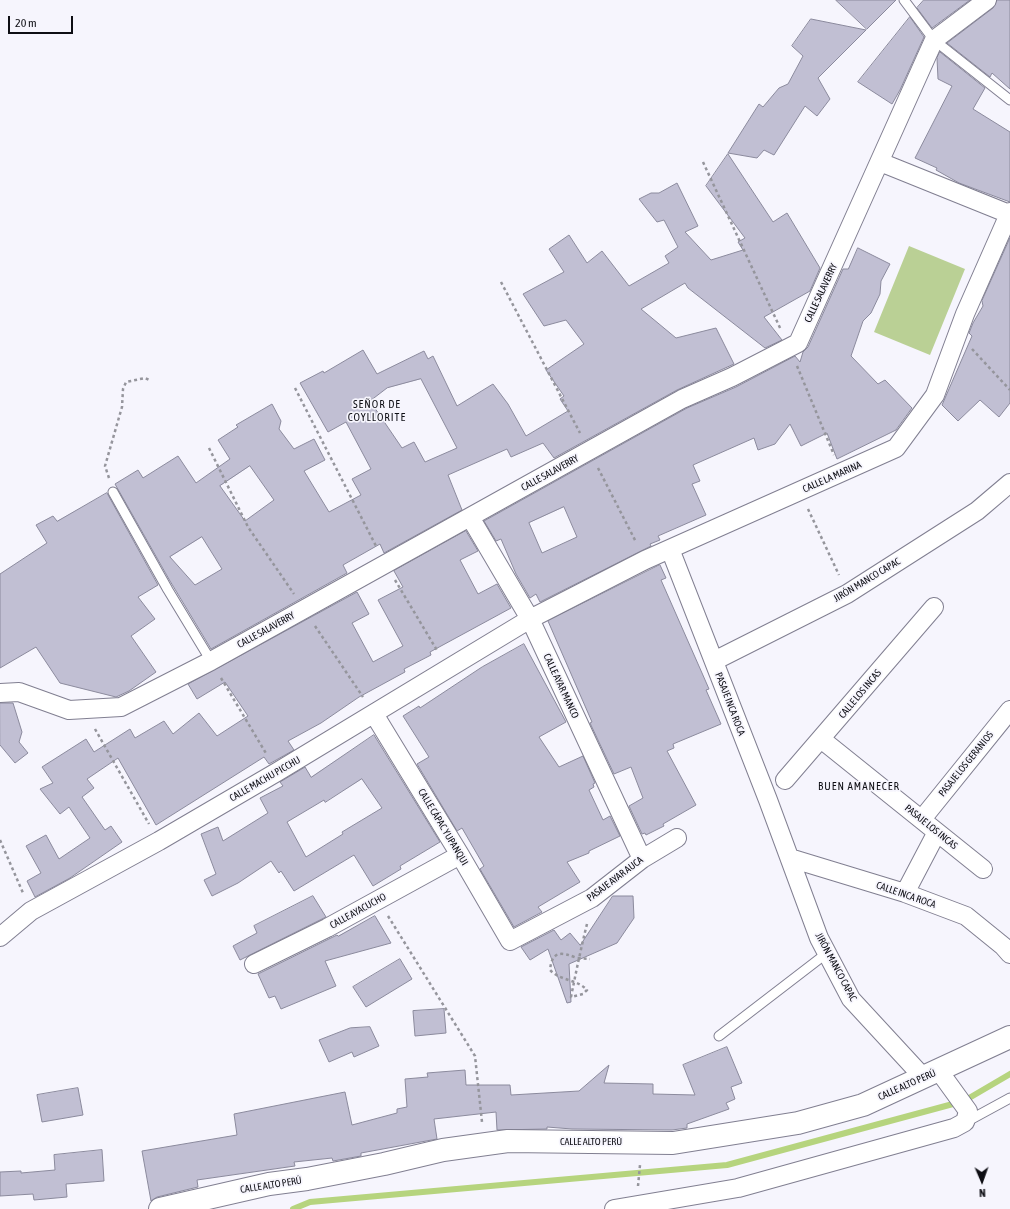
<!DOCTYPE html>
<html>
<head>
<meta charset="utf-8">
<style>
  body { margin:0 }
  #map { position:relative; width:1010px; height:1209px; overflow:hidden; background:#f6f5fd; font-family:"Asap Condensed",sans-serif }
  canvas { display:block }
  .north { position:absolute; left:962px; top:1161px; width:40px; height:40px; -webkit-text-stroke:3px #f6f5fd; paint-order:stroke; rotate:178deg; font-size:11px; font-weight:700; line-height:16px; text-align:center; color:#0e0e14 }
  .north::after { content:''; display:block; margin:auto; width:14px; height:18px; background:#0e0e14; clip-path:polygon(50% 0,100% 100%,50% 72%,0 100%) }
  .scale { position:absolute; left:8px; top:16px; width:65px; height:18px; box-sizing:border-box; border:2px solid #0e0e14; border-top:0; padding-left:5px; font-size:12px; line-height:14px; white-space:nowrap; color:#0e0e14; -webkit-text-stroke:3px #f6f5fd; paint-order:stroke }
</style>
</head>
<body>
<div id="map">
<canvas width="1010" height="1209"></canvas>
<div class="north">N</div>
<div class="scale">20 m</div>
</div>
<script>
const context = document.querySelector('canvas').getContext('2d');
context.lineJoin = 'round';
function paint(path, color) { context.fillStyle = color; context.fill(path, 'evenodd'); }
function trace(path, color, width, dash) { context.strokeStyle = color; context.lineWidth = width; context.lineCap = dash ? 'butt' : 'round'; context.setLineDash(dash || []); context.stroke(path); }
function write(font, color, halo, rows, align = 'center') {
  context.font = font + ' "Asap Condensed",sans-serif'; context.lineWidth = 3.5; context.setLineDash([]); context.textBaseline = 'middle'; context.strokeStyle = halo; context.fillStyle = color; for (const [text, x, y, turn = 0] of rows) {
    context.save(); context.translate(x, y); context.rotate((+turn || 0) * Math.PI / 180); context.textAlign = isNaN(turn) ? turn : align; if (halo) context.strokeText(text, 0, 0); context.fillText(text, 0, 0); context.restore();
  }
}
const green = new Path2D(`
  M 909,246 L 965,269 L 930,355 L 874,332 Z`);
const stream = new Path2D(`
  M 293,1209 L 310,1202 L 727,1165 L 964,1101 L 1010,1074`);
const building = new Path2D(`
  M 836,0 L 896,0 L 867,29 Z
  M 924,0 L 970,0 L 932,28 L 917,8 Z
  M 997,0 L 1010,0 L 1010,89 L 992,73 L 990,77 L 947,43 L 993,8 Z
  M 910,17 L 924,37 L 900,90 L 892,104 L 858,82 Z
  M 811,19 L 866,30 L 818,78 L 830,99 L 817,116 L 805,106 L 774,155 L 764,150 L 757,158 L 728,153 L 759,104 L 763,107 L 779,88 L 788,84 L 803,56 L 792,46 Z
  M 940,52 L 985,88 L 973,109 L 1010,132 L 1010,202 L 959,183 L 936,170 L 937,168 L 915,158 L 952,86 L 938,79 L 937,58 Z
  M 728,154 L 773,222 L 787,213 L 820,268 L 810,291 L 764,317 L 782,340 L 765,348 L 688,288 L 685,283 L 641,309 L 676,338 L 716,328 L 734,364 L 677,390 L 554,458 L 543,443 L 511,457 L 507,449 L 448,475 L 462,510 L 384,553 L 380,544 L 343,565 L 347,573 L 211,649 L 170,581 L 115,484 L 138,470 L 143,478 L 178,456 L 196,483 L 230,459 L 218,440 L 238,427 L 236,425 L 272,404 L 281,421 L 279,429 L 294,449 L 314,439 L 325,460 L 304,471 L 329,512 L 361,495 L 352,479 L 371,469 L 346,422 L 328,432 L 300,383 L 323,371 L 324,373 L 363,350 L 377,374 L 424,351 L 428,359 L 433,356 L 457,406 L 493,384 L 508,404 L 526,436 L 568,411 L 560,399 L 564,396 L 546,370 L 584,344 L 566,320 L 544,326 L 523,294 L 564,272 L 549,249 L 569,235 L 587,263 L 602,251 L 629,286 L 669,263 L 665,256 L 678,247 L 664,220 L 657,222 L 639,199 L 651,193 L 659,193 L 677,183 L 698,226 L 685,232 L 711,260 L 743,250 L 738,242 L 745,238 L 706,186 ZM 421,379 L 457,448 L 425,462 L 414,442 L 402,448 L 370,401 L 387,388 ZM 250,466 L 274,500 L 245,521 L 220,486 ZM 202,537 L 222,569 L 195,585 L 170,557 Z
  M 1010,238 L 1010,403 L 999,417 L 980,400 L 958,421 L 942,405 L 972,336 L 969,333 L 973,323 L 983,306 L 982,301 Z
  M 858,248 L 890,264 L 881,281 L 880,294 L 871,313 L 863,321 L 851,356 L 878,384 L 885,380 L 912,408 L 896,430 L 837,459 L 827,433 L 801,446 L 790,424 L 775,444 L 758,450 L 754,438 L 693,465 L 700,481 L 692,484 L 706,515 L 658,536 L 660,540 L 650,544 L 651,546 L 540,602 L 536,594 L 530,598 L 516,574 L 501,539 L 496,541 L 484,521 L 687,408 L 736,387 L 795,356 L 800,362 L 803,352 L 808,347 L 843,269 L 848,269 ZM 564,507 L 577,537 L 542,553 L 529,523 Z
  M 107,493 L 158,585 L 138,597 L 155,619 L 131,636 L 156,672 L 129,691 L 116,697 L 60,683 L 36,647 L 0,668 L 0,574 L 47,543 L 36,525 L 53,516 L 57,521 Z
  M 466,531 L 478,551 L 460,560 L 478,594 L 497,584 L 511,608 L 430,652 L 431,655 L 404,669 L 405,672 L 359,697 L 321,723 L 288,741 L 294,750 L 269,764 L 264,757 L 156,825 L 118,758 L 87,779 L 94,788 L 82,797 L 105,830 L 111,826 L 122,842 L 70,878 L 35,897 L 27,881 L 41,873 L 26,846 L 46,835 L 59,859 L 90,838 L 69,807 L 60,814 L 40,789 L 53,783 L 42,767 L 86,739 L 94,752 L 130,729 L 135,738 L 164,721 L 173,734 L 199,713 L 217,736 L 248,716 L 225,682 L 197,699 L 188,684 L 357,592 L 369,614 L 352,623 L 373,662 L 403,646 L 378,600 L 403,587 L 394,571 Z
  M 660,565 L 666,578 L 661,580 L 702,673 L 709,689 L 706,690 L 721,724 L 673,744 L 674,748 L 667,751 L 696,805 L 663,824 L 664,826 L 646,835 L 645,833 L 642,834 L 629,806 L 643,798 L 631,767 L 614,774 L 590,723 L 592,722 L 548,621 Z
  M 524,644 L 566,722 L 539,737 L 559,767 L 583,756 L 595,783 L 593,784 L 594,787 L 589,790 L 603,820 L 610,816 L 620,836 L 589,851 L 589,853 L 567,862 L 580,882 L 538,907 L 542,912 L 514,927 L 480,869 L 484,866 L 462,828 L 457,831 L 417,764 L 429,757 L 403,716 L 419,706 L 420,708 L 482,667 Z
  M 0,703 L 13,703 L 22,732 L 19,742 L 28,753 L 15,763 L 0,745 Z
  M 374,735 L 440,842 L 400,866 L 401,869 L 373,886 L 354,855 L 294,891 L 281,871 L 279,873 L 271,861 L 238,883 L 212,896 L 204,880 L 216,874 L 201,834 L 218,827 L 223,841 L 268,813 L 260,798 L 283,786 L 280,782 L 305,767 L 311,777 ZM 362,779 L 382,808 L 342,832 L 343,834 L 306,857 L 287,822 L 324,800 L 325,802 Z
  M 313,896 L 326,917 L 240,960 L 233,946 L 257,933 L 254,926 Z
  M 613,896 L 633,896 L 634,918 L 617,943 L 569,964 L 571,1002 L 567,1003 L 548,949 L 530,960 L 521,947 L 554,930 L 561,940 L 570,933 L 580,945 Z
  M 375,916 L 391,943 L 325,961 L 336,986 L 281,1009 L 275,996 L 269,998 L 258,974 L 337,935 L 338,936 Z
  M 400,959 L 412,979 L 366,1007 L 353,987 Z
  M 444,1009 L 446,1033 L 415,1036 L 413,1011 Z
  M 370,1027 L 379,1046 L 354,1057 L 352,1052 L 329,1062 L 319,1040 L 350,1028 Z
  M 727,1047 L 742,1083 L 731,1087 L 735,1099 L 726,1103 L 729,1109 L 687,1124 L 687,1128 L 672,1130 L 572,1129 L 547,1127 L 547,1129 L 497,1130 L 496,1112 L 434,1119 L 437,1139 L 361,1153 L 361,1156 L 333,1161 L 332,1158 L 294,1162 L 295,1166 L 197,1180 L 198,1187 L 157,1197 L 151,1201 L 142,1151 L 237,1135 L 234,1114 L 345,1092 L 352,1125 L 397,1113 L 397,1109 L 407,1107 L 405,1079 L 428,1077 L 427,1073 L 465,1070 L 466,1085 L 510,1085 L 511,1095 L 579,1091 L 609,1065 L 604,1083 L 653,1084 L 653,1094 L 695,1095 L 683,1065 Z
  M 78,1088 L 83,1115 L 42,1122 L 37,1095 Z
  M 102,1150 L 104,1181 L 66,1184 L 67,1197 L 34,1200 L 33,1194 L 0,1196 L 0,1172 L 21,1171 L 21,1173 L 55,1170 L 54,1155 Z`);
const path = new Path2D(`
  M 703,162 L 781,330
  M 501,282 L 580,433
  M 972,349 L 1010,390
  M 797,366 L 834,455
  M 295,388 L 376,546
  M 209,448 L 248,527 L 294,594
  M 598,468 L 636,542
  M 109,478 L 105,466 L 122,407 L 123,389 L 126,382 L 145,378 L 149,380
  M 808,509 L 839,575
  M 395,580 L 438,652
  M 315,626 L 363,697
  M 221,678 L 267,755
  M 95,729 L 149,824
  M 0,840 L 23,893
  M 388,916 L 475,1056 L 482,1122
  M 587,924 C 581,948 576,972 571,997 L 583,994 L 587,990 C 577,979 560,981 550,970 C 552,950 562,952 577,958 L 590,959
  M 638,1186 L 640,1165`);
const service = new Path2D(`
  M 904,0 L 934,40 L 1010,100
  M 113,492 L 168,590 L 211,661
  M 719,1036 L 827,953
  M 966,1122 L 1010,1098`);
const minor = new Path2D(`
  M 880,162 L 1009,214
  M 470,517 L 530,619 L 642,859
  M 670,549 L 768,800 L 819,938 L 851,999 L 923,1077
  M 714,661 L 847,594 L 977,511 L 1010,483
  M 0,693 L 19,692 L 69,710 L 121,707 L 211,661 L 682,399 L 732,377 L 798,343 L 934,40 L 987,0
  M 374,714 L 460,855 L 510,941 L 592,898 L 642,859 L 677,838
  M 821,739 L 983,869
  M 785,780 L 934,607
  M 922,819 L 1010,710
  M 790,858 L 905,893 L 966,916 L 1003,946 L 1010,954
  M 905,893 L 937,832
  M 0,937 L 31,911 L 159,841 L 277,772 L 530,619 L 645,560 L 896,448 L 935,395 L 965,314 L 1010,212
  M 254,964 L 327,928 L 460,855
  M 614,1209 L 738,1188 L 954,1128 L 965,1122 L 968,1111 L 939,1071`);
const tertiary = new Path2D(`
  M 160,1209 L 269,1184 L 307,1179 L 384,1164 L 443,1150 L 508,1141 L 673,1143 L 798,1123 L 863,1105 L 1010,1037`);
const streetNames = [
  ["CALLE SALAVERRY",821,293,-65],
  ["CALLE SALAVERRY",550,473,-29],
  ["CALLE LA MARINA",832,477,-24],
  ["JIRÓN MANCO CAPAC",867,580,-31],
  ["CALLE SALAVERRY",266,630,-29],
  ["CALLE AYAR MANCO",561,686,65],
  ["CALLE LOS INCAS",860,694,-50],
  ["PASAJE INCA ROCA",730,704,69],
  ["PASAJE LOS GERANIOS",966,764,-51],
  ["CALLE MACHU PICCHU",265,779,-30],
  ["CALLE CÁPAC YUPANQUI",443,827,59],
  ["PASAJE LOS INCAS",931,827,39],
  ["PASAJE AYAR AUCA",615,879,-37],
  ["CALLE INCA ROCA",906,895,19],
  ["CALLE AYACUCHO",358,911,-29],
  ["JIRÓN MANCO CAPAC",836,967,62],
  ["CALLE ALTO PERÚ",907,1085,-24],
  ["CALLE ALTO PERÚ",591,1142],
  ["CALLE ALTO PERÚ",271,1185,-9]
];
const neighbourhoodNames = [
  ["SEÑOR DE",377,405],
  ["COYLLORITE",377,418],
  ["BUEN AMANECER",859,787]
];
paint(green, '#bad095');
trace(stream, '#b6d47e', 6);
paint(building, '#c1bfd3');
trace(building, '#8b8a9d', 1);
trace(service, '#817f91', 11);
trace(minor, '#817f91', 20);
trace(tertiary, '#817f91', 24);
trace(path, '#95959c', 2.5, [3, 3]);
trace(service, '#fff', 9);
trace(minor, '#fff', 18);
trace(tertiary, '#fff', 22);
write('10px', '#0e0e14', '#f6f5fd', streetNames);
context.letterSpacing = '1px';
write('11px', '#0e0e14', '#f6f5fd', neighbourhoodNames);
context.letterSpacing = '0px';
</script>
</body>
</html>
